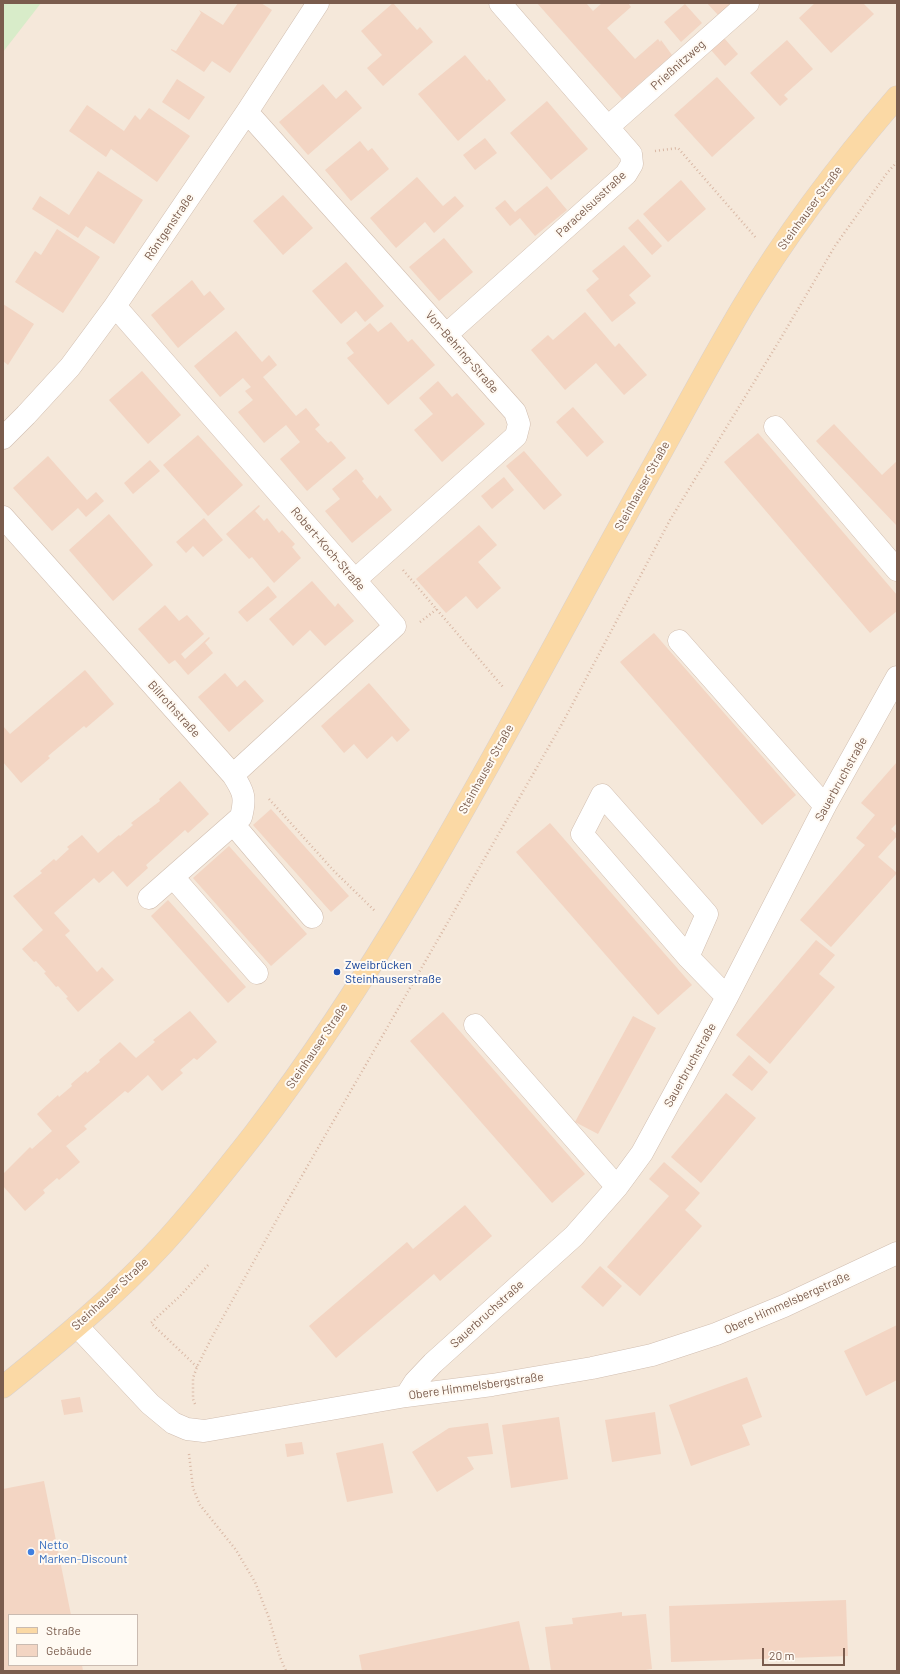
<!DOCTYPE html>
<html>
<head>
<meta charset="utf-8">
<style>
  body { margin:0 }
  #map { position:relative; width:900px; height:1674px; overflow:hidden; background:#fdf6ec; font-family:Barlow,sans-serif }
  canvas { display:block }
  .frame { position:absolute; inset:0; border:4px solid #7a5c4d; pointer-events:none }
  .legend { position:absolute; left:8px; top:1614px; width:130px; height:52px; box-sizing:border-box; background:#fffaf3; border:1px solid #cabbb1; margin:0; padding:5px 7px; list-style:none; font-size:12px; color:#7a5c4d }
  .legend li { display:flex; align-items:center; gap:8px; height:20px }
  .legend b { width:20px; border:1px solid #cabbb1 }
  .scale { position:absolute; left:762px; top:1648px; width:83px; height:18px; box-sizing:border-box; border:2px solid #7a5c4d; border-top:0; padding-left:5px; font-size:12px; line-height:14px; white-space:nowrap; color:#7a5c4d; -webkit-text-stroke:3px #fffaf3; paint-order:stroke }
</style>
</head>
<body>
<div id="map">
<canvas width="900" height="1674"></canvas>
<div class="frame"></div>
<ul class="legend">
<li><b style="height:5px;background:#fbd9a5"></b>Straße</li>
<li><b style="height:11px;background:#f3d5c3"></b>Gebäude</li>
</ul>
<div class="scale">20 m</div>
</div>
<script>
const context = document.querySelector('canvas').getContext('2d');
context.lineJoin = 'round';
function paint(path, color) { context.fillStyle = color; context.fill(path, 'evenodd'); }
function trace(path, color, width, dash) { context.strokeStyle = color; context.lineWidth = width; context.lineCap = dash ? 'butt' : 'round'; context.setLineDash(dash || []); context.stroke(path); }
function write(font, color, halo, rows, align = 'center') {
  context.font = font + ' Barlow,sans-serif'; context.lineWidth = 4; context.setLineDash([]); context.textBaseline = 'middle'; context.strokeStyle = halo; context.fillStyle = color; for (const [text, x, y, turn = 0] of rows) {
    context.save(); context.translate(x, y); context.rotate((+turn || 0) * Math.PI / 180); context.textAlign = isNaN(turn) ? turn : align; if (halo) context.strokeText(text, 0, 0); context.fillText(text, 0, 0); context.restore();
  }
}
const residential = new Path2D(`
  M 3,3 L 897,3 L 897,1671 L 3,1671 ZM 9,1615 L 137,1615 L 137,1665 L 9,1665 Z`);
const green = new Path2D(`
  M 3,3 L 41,3 L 3,52 Z`);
const building = new Path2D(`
  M 238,3 L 261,3 L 272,10 L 230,73 L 212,61 L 204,72 L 171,50 L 171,49 L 176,51 L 201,13 L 199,10 L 223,25 Z
  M 393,3 L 417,30 L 420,27 L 433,42 L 383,86 L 367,68 L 382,55 L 361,31 Z
  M 537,3 L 586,3 L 593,11 L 602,3 L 628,3 L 631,7 L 607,28 L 635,59 L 658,39 L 660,42 L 661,40 L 672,55 L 622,99 Z
  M 707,3 L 731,3 L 718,15 Z
  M 815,3 L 863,3 L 874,14 L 831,53 L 799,18 Z
  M 685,4 L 702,23 L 681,42 L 664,22 Z
  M 724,38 L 738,54 L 725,66 L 711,50 Z
  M 787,40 L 813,69 L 784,95 L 788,99 L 780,106 L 750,73 Z
  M 465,55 L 487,81 L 489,79 L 506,100 L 458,141 L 418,94 Z
  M 717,77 L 755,118 L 712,157 L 674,115 Z
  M 177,79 L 205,97 L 189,120 L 162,102 Z
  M 323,84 L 336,99 L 346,90 L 362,108 L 308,155 L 279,122 Z
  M 547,101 L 588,149 L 551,180 L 510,133 Z
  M 87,105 L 124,131 L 135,115 L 140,120 L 149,108 L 190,136 L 157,182 L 111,149 L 106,157 L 69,131 Z
  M 485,138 L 497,153 L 475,170 L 463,155 Z
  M 360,141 L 368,151 L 372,148 L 389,169 L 351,201 L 325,170 Z
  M 98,171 L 143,200 L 114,244 L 86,226 L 78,238 L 32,209 L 40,196 L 69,215 Z
  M 417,177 L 443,206 L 455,196 L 464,206 L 434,233 L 425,222 L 396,248 L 370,218 Z
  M 681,180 L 706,209 L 668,242 L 643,214 Z
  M 547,186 L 567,210 L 535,236 L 520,218 L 510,226 L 495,208 L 505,200 L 515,212 Z
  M 283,195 L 313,228 L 283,255 L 253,221 Z
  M 638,219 L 662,246 L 652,255 L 628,228 Z
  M 57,229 L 100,257 L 63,313 L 15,282 L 35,251 L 41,255 Z
  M 444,238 L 473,272 L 439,301 L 409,267 Z
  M 624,245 L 651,276 L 629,295 L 636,303 L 612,322 L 586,290 L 599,279 L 592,271 Z
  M 346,262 L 384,306 L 365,322 L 356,311 L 341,324 L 312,291 Z
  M 192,280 L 204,296 L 210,291 L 225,309 L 178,348 L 151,315 Z
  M 3,304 L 34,324 L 8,365 L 3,361 Z
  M 585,312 L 615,347 L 619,343 L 647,375 L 624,395 L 596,363 L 565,390 L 531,350 L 548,335 L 553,340 Z
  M 391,322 L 408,342 L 412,339 L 435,365 L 388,405 L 347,358 L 354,353 L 346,343 L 370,323 L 378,332 Z
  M 236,331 L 262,362 L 269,355 L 277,365 L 263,377 L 296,416 L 306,408 L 320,425 L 315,429 L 328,443 L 331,441 L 346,458 L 307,491 L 280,459 L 300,442 L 286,425 L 264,443 L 238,412 L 253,400 L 245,391 L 251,387 L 243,378 L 220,397 L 194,366 Z
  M 142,371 L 181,415 L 148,444 L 109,400 Z
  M 438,381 L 452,397 L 457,393 L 485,424 L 442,462 L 414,430 L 433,414 L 419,398 Z
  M 573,407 L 604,442 L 587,457 L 556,422 Z
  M 834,424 L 882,475 L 897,461 L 897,526 L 816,441 Z
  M 758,433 L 897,595 L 897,611 L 870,633 L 724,462 Z
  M 198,435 L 243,485 L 208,516 L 163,465 Z
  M 524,451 L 562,495 L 544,510 L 506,466 Z
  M 48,456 L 87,500 L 96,492 L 104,501 L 86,517 L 78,508 L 52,531 L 13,488 Z
  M 150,460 L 160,471 L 133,494 L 124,483 Z
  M 356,469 L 364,479 L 362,481 L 377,499 L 380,495 L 392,510 L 352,543 L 325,511 L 340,499 L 332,489 Z
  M 504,477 L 514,490 L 492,509 L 481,496 Z
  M 259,505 L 260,506 L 255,511 L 264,521 L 267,518 L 279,533 L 282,530 L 295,544 L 292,547 L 301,558 L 274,583 L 252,557 L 249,559 L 226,534 Z
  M 109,514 L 153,565 L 113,601 L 69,550 Z
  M 204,518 L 223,540 L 203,557 L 193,546 L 186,553 L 176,542 Z
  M 479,525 L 497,545 L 478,562 L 501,588 L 477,609 L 466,596 L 446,613 L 416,579 Z
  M 312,581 L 335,607 L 338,603 L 354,621 L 325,646 L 310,630 L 293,646 L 269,619 Z
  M 268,586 L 277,597 L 247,622 L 238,612 Z
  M 165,605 L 179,621 L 187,615 L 204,634 L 181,654 L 185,659 L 209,637 L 210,638 L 205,643 L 213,653 L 188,675 L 175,660 L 169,664 L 138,629 Z
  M 654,633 L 796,795 L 762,825 L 620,662 Z
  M 85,670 L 114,704 L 86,728 L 84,726 L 48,756 L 50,758 L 21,783 L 3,762 L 3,726 L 10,734 Z
  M 225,673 L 237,687 L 245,680 L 264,701 L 229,732 L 198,697 Z
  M 369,683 L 410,730 L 397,742 L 392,736 L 367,759 L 354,744 L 344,753 L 321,726 Z
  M 897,762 L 897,823 L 891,829 L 897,834 L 897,836 L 878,857 L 897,873 L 831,947 L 800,920 L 865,845 L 856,838 L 875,815 L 861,803 Z
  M 180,781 L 209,814 L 188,833 L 185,830 L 146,865 L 148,868 L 127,887 L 113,871 L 99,883 L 94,878 L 54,913 L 70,931 L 65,935 L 97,972 L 102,967 L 114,980 L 78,1012 L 66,998 L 68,997 L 58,986 L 56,987 L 44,973 L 46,972 L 36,961 L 34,962 L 22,949 L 43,930 L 13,896 L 42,873 L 40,871 L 54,859 L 56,861 L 69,849 L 67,847 L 82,835 L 98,853 L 119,835 L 120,836 L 133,825 L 131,823 L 160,801 L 159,799 Z
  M 271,809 L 349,896 L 331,912 L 253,825 Z
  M 550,823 L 692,985 L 658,1015 L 516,852 Z
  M 229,846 L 307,934 L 271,966 L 193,878 Z
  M 168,900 L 246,987 L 228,1003 L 151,916 Z
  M 816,940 L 835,955 L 819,974 L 835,987 L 770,1064 L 736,1035 Z
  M 190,1011 L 217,1042 L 197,1060 L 194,1058 L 180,1070 L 183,1073 L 162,1091 L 148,1075 L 128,1093 L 125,1091 L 84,1126 L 87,1129 L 66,1146 L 80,1162 L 59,1180 L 57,1178 L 43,1190 L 45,1193 L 25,1211 L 3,1186 L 3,1174 L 30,1147 L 32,1149 L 52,1131 L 37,1114 L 58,1095 L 59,1097 L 72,1086 L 71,1084 L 86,1071 L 87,1073 L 100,1062 L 99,1060 L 120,1042 L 136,1058 L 155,1042 L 153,1040 Z
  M 443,1012 L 585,1174 L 552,1203 L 410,1041 Z
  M 633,1016 L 656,1028 L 598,1134 L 575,1122 Z
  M 749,1055 L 768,1072 L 752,1091 L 732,1075 Z
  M 726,1093 L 756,1118 L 701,1183 L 671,1157 Z
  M 664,1162 L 700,1193 L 685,1210 L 702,1226 L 640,1296 L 607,1267 L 669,1196 L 649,1179 Z
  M 465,1205 L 492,1236 L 440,1281 L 434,1274 L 336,1358 L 309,1326 L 407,1242 L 413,1249 Z
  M 600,1266 L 622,1286 L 603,1307 L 581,1287 Z
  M 897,1325 L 897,1380 L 866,1396 L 844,1351 Z
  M 747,1377 L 762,1417 L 742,1425 L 750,1445 L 691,1466 L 669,1405 Z
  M 80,1397 L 83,1412 L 64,1415 L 61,1400 Z
  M 655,1412 L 661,1454 L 612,1462 L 605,1420 Z
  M 559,1417 L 568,1479 L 511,1488 L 502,1425 Z
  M 488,1423 L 493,1454 L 467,1457 L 474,1469 L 437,1492 L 412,1452 L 449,1428 Z
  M 302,1442 L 304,1454 L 287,1457 L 285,1444 Z
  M 383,1443 L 393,1493 L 347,1502 L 336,1453 Z
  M 44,1481 L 71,1615 L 9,1615 L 9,1665 L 82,1665 L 83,1671 L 3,1671 L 3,1489 Z
  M 846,1600 L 848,1656 L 671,1662 L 669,1606 Z
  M 622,1612 L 622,1616 L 646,1614 L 652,1669 L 639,1671 L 551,1671 L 545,1627 L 573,1624 L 572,1618 Z
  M 519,1621 L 530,1671 L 362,1671 L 359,1655 Z`);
const path = new Path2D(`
  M 655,151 L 678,148 L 757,239
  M 403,570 L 503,687
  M 420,622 L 437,609
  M 269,799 L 334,871 L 375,911
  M 197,1367 L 151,1323 L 180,1296 L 210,1263
  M 195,1404 L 193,1399 L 193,1378 L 197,1367 L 211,1339 L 280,1214 L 563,722 L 670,520 L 781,338 L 835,246 L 887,173 L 897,162
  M 189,1454 L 193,1488 L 200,1505 L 236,1550 L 255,1582 L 269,1618 L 280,1657 L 286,1671`);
const minor = new Path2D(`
  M 247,112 L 515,412 L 519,424 L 516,436 L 355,580
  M 608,127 L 748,3
  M 115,306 L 395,626 L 233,775
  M 447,334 L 626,174 L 632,164 L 631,154 L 500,3
  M 775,427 L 897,570
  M 3,438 L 26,415 L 70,367 L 115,306 L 247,112 L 318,3
  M 3,517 L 233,775 C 244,792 246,798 241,817 L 149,898
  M 679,641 L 825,806
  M 234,825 L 312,917
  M 173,877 L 257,973
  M 688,957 L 707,914 L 602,795 L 582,834 L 688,957 L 727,997
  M 475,1025 L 617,1187
  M 77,1326 L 150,1404 L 173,1423 L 187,1429 L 204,1431 L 406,1396 L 492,1385 L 592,1368 L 652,1355 L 716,1334 L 784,1306 L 897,1253
  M 406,1396 L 415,1382 L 433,1363 L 574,1236 L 617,1187 L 642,1153 L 727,997 L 825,806 L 897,677`);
const major = new Path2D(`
  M 3,1387 C 59,1342 114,1297 163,1244 C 195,1209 225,1171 254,1134 C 407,934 518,707 641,488 C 675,428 707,367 742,308 C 787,233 840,163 897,97`);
const markers = [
  [337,972,4,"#1a4fb4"],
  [31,1552,4,"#3f7fe0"]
];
const streetNames = [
  ["Prießnitzweg",678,65,-42],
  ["Paracelsusstraße",591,204,-43],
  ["Steinhauser Straße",810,208,-54],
  ["Röntgenstraße",169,227,-56],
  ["Von-Behring-Straße",462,352,49],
  ["Steinhauser Straße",642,486,-61],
  ["Robert-Koch-Straße",328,549,49],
  ["Billrothstraße",174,709,48],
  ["Steinhauser Straße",486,769,-61],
  ["Sauerbruchstraße",841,779,-61],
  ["Steinhauser Straße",317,1046,-56],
  ["Sauerbruchstraße",690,1065,-61],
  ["Steinhauser Straße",110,1294,-43],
  ["Obere Himmelsbergstraße",787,1303,-24],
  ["Sauerbruchstraße",487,1314,-42],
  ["Obere Himmelsbergstraße",476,1386,-8]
];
const transitNames = [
  ["Zweibrücken",345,965],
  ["Steinhauserstraße",345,979]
];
const shopNames = [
  ["Netto",39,1545],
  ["Marken-Discount",39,1559]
];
paint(residential, '#f5e8da');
paint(green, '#d8ecc9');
paint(building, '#f3d5c3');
trace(minor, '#d1beb0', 23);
trace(major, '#dad1cd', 23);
trace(path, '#d9b8a5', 2.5, [1, 3]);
trace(minor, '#fff', 22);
trace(major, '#fbd9a5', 22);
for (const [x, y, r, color] of markers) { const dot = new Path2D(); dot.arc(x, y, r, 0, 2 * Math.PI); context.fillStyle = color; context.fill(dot); trace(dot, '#fffaf3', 1.5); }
write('12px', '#7a5c4d', '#fffaf3', streetNames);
write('12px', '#164399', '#fffaf3', transitNames, 'left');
write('12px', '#366cbe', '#fffaf3', shopNames, 'left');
</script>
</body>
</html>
